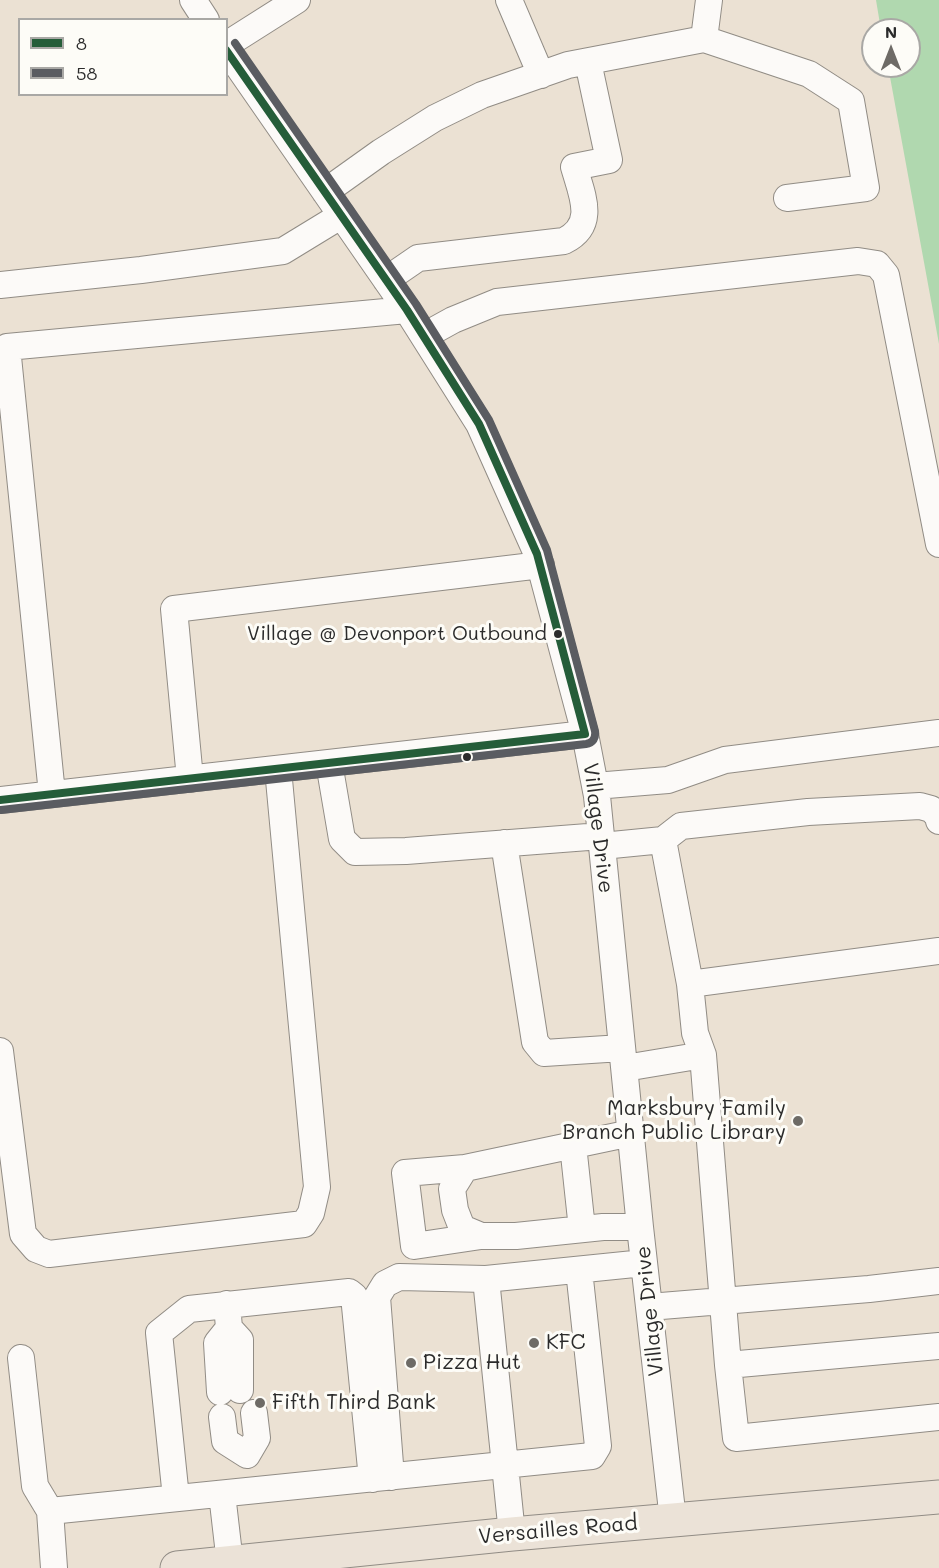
<!DOCTYPE html>
<html>
<head>
<meta charset="utf-8">
<style>
  body { margin:0 }
  #map { position:relative; width:939px; height:1568px; overflow:hidden; background:#ebe1d3; font-family:Mali,sans-serif }
  canvas { display:block }
  .legend { position:absolute; left:18px; top:18px; width:210px; height:78px; box-sizing:border-box; background:#fdfcf7; border:2px solid #a9a8a5; margin:0; padding:8px 10px; list-style:none; font-size:18px; color:#2b2b2b }
  .legend li { display:flex; align-items:center; gap:12px; height:30px }
  .legend b { width:30px; border:2px solid #a9a8a5 }
  .north { position:absolute; left:861px; top:18px; width:60px; height:60px; box-sizing:border-box; background:#fdfcf7; border:2px solid #a9a8a5; border-radius:50%; rotate:0deg; font-size:16px; font-weight:700; line-height:24px; text-align:center; color:#2b2b2b }
  .north::after { content:''; display:block; margin:auto; width:21px; height:27px; background:#6e6b66; clip-path:polygon(50% 0,100% 100%,50% 72%,0 100%) }
</style>
</head>
<body>
<div id="map">
<canvas width="939" height="1568"></canvas>
<ul class="legend">
<li><b style="height:8px;background:#255d39"></b>8</li>
<li><b style="height:8px;background:#5a5c61"></b>58</li>
</ul>
<div class="north">N</div>
</div>
<script>
const context = document.querySelector('canvas').getContext('2d');
context.lineJoin = 'round';
function paint(path, color) { context.fillStyle = color; context.fill(path, 'evenodd'); }
function trace(path, color, width, dash) { context.strokeStyle = color; context.lineWidth = width; context.lineCap = dash ? 'butt' : 'round'; context.setLineDash(dash || []); context.stroke(path); }
function write(font, color, halo, rows, align = 'center') {
  context.font = font + ' Mali,sans-serif'; context.lineWidth = 6; context.setLineDash([]); context.textBaseline = 'middle'; context.strokeStyle = halo; context.fillStyle = color; for (const [text, x, y, turn = 0] of rows) {
    context.save(); context.translate(x, y); context.rotate((+turn || 0) * Math.PI / 180); context.textAlign = isNaN(turn) ? turn : align; if (halo) context.strokeText(text, 0, 0); context.fillText(text, 0, 0); context.restore();
  }
}
const green = new Path2D(`
  M 876,0 L 939,0 L 939,344 L 888,66 L 909,66 L 909,30 L 881,30 Z`);
const minor = new Path2D(`
  M 193,0 L 206,20
  M 509,0 L 541,75
  M 704,39 L 809,74 L 851,101 L 866,188 L 787,198
  M 704,39 L 709,0
  M 226,45 L 297,0
  M 226,49 L 407,310 L 479,424 L 537,554 L 585,734 L 597,796 L 640,1227 L 673,1520
  M 325,192 L 381,152 L 435,118 L 482,95 L 568,65 L 704,39
  M 386,280 L 418,258 L 564,241 C 597,225 582,195 574,167 L 609,160 L 588,62
  M 0,285 L 141,270 L 283,251 L 342,215
  M 424,336 L 453,320 L 497,302 L 858,261 L 877,264 L 886,275 L 939,544
  M 329,763 L 342,839 L 355,852 L 406,851 L 601,836
  M 190,779 L 174,609 L 541,565
  M 595,786 L 668,780 L 725,760 L 939,733
  M 52,794 L 7,347 L 407,310
  M 0,800 L 585,734
  M 663,840 L 681,826 L 808,812 L 920,806 L 931,809 L 938,816 L 939,821
  M 504,843 L 535,1042 L 544,1053 L 622,1048
  M 602,846 L 663,840 L 690,984 L 695,1033 L 703,1055 L 728,1365 L 736,1438 L 939,1417
  M 690,984 L 939,951
  M 0,1051 L 23,1234 L 36,1249 L 49,1254 L 304,1224 L 311,1213 L 317,1187 L 278,769
  M 625,1068 L 703,1055
  M 573,1145 L 582,1229
  M 465,1168 L 452,1189 L 455,1210 L 462,1228 L 481,1236 L 516,1236 L 603,1227 L 640,1227
  M 481,1236 L 414,1246 L 405,1173 L 465,1168 L 631,1133
  M 227,1304 L 229,1328 L 240,1340 L 240,1390
  M 649,1307 L 869,1289 L 939,1281
  M 21,1358 L 35,1486 L 50,1511 L 54,1568
  M 728,1365 L 939,1346
  M 220,1392 L 217,1343 L 229,1328
  M 222,1417 L 225,1441 L 247,1455 L 257,1438 L 254,1413
  M 391,1477 L 377,1297 L 385,1284 L 399,1277 L 486,1279
  M 222,1494 L 230,1563
  M 176,1498 L 159,1333 L 189,1309 L 349,1292 L 354,1296 L 372,1479
  M 50,1511 L 592,1456 L 598,1446 L 579,1270
  M 512,1534 L 486,1279 L 644,1263`);
const major = new Path2D(`
  M 177,1568 L 512,1534 L 939,1497`);
const bus1 = new Path2D(`
  M 226,50 L 407,310 L 479,424 L 537,554 L 585,734
  M 0,800 L 585,734`);
const bus2 = new Path2D(`
  M 1,810 L 586,744 C 593,743 596,738 595,731 L 547,550 L 489,420 L 416,304 L 235,43`);
const markers = [
  [558,634,5,"#2b2b2b"],
  [467,757,5,"#2b2b2b"],
  [798,1121,6,"#6e6b66"],
  [534,1343,6,"#6e6b66"],
  [411,1363,6,"#6e6b66"],
  [260,1403,6,"#6e6b66"]
];
const busNames = [
  ["Village @ Devonport Outbound",547,634]
];
const streetNames = [
  ["Village Drive",598,828,83],
  ["Village Drive",650,1311,-96],
  ["Versailles Road",558,1530,-5]
];
const poiNames = [
  ["Marksbury Family",786,1109,"right"],
  ["Branch Public Library",786,1133,"right"],
  ["KFC",546,1343],
  ["Pizza Hut",423,1363],
  ["Fifth Third Bank",272,1403]
];
paint(green, '#b0d8af');
trace(minor, '#918c85', 28);
trace(major, '#918c85', 35);
trace(minor, '#fcfaf8', 26);
trace(major, '#ebe2d7', 33);
trace(bus1, '#255d39', 8);
trace(bus2, '#5a5c61', 8);
for (const [x, y, r, color] of markers) { const dot = new Path2D(); dot.arc(x, y, r, 0, 2 * Math.PI); context.fillStyle = color; context.fill(dot); trace(dot, '#fdfcf7', 2); }
write('20px', '#2b2b2b', '#fdfcf7', busNames, 'right');
write('21px', '#2b2b2b', '#fdfcf7', streetNames);
write('21px', '#2b2b2b', '#fdfcf7', poiNames, 'left');
</script>
</body>
</html>
